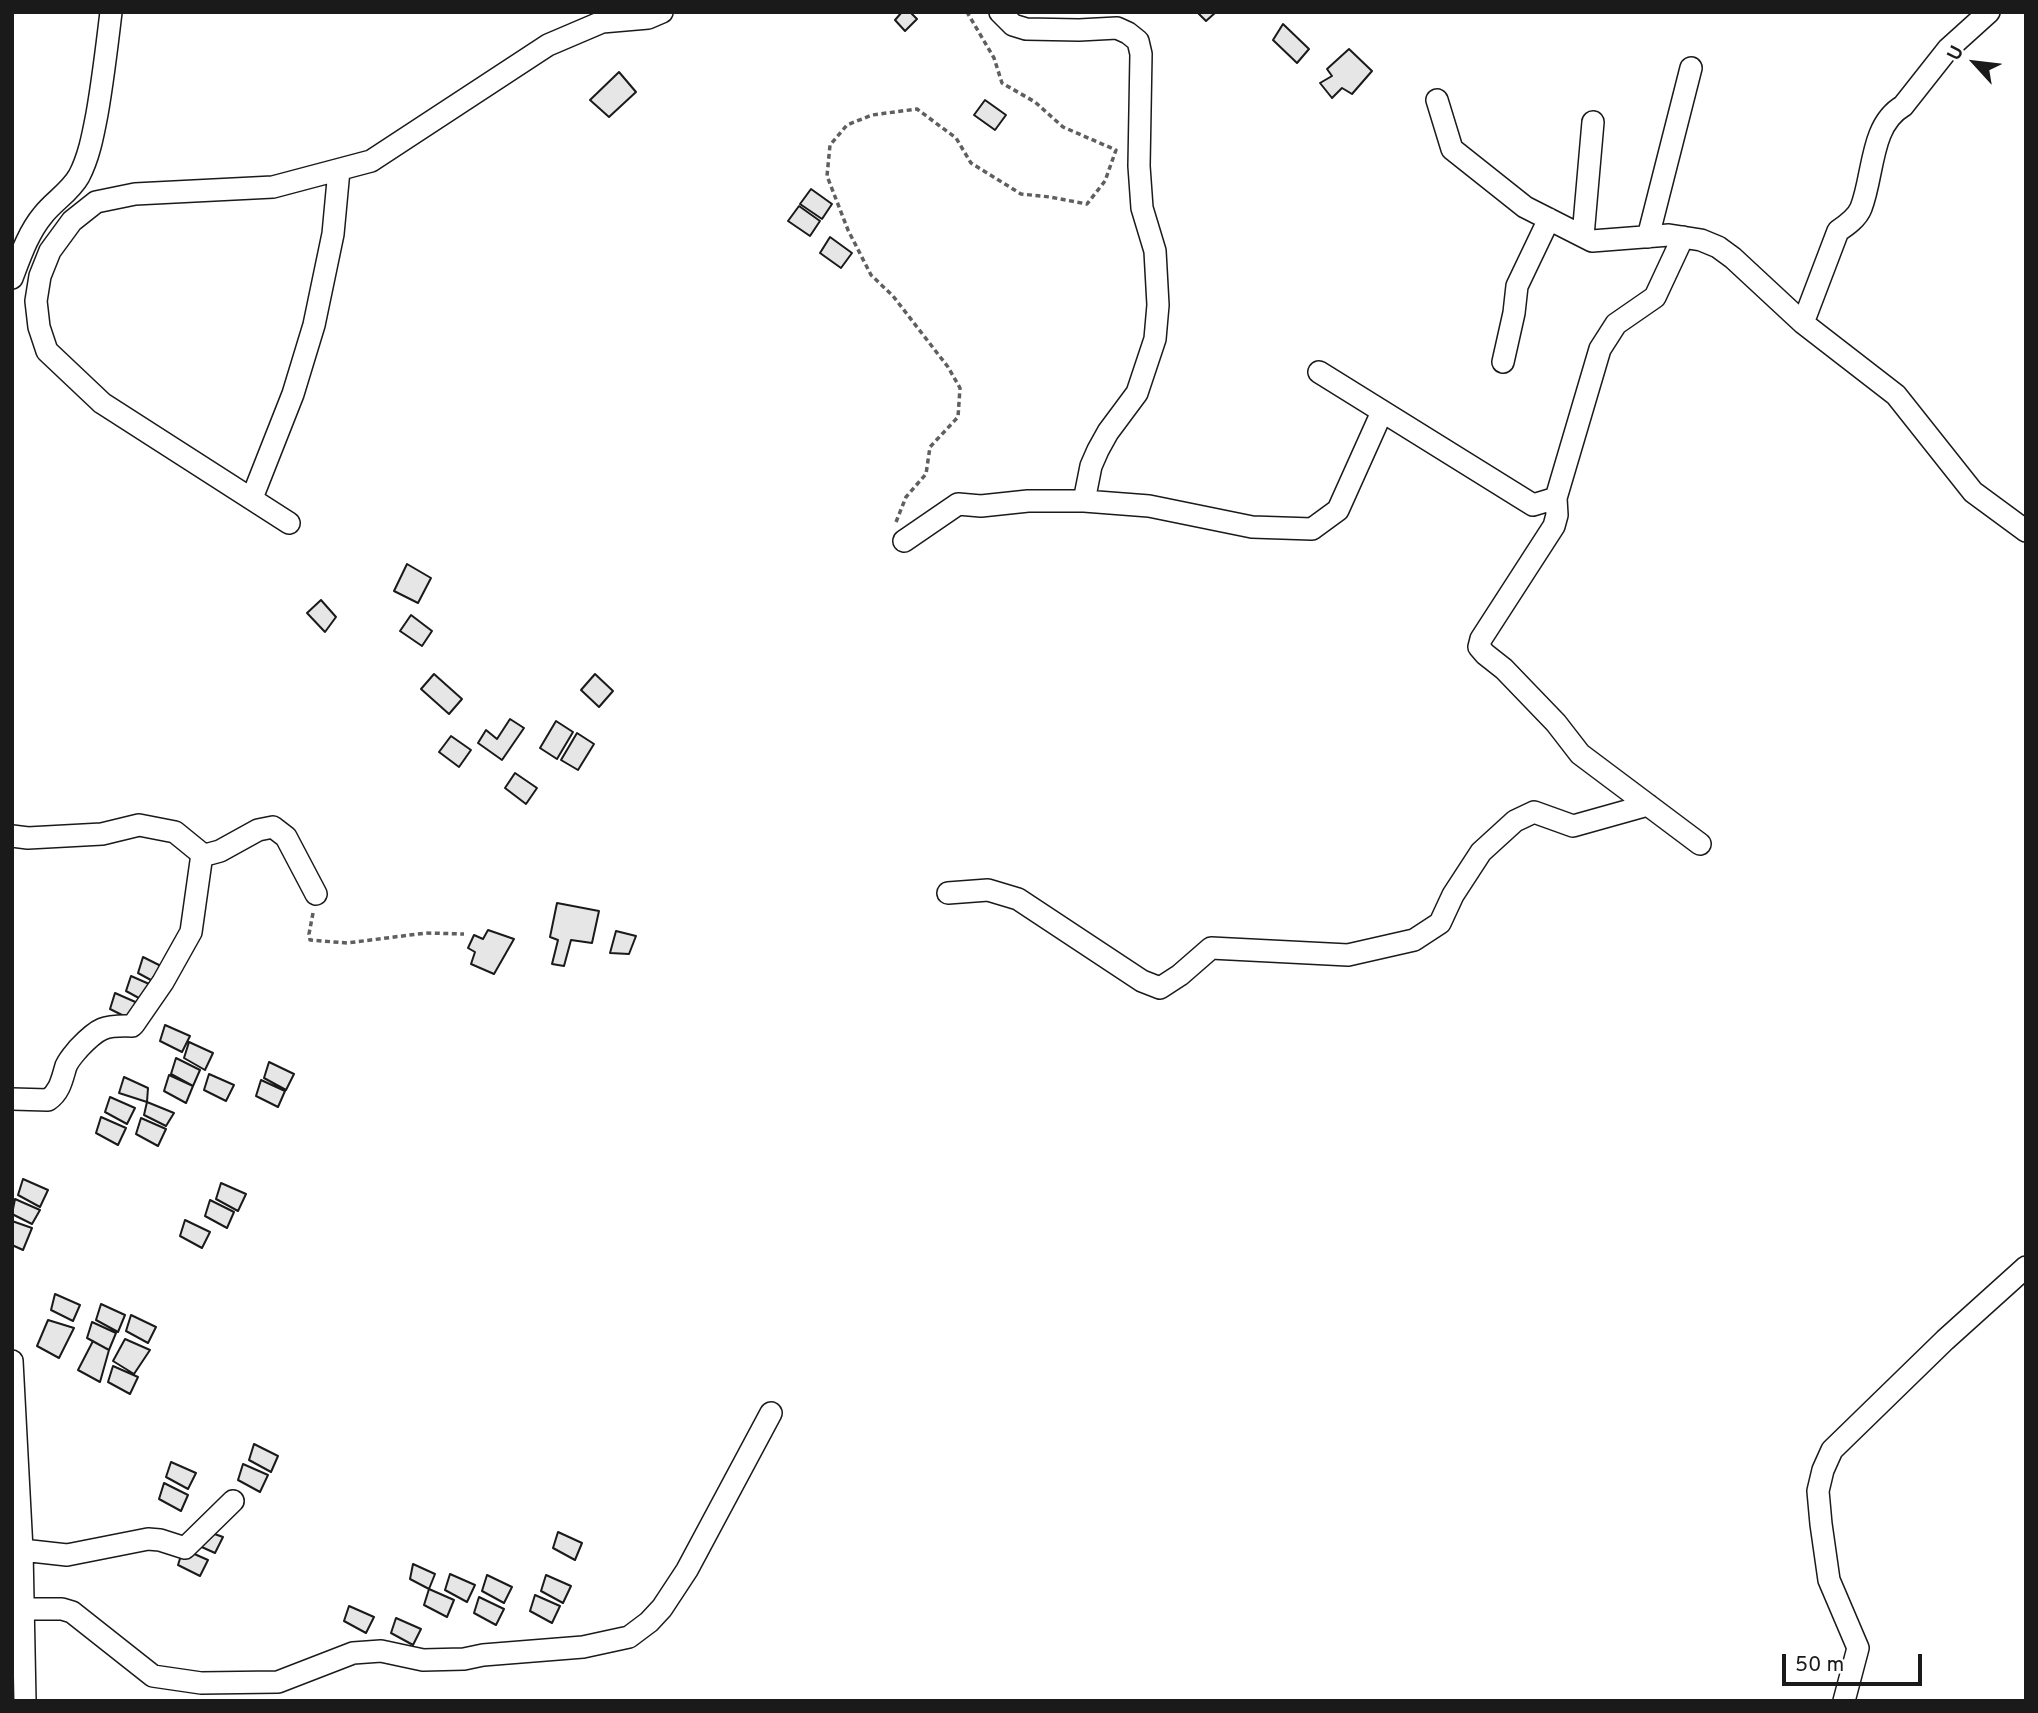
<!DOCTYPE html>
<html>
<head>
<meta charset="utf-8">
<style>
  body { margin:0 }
  #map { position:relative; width:2038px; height:1713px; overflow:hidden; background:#fff; font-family:Overpass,sans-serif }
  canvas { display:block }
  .frame { position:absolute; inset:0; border:14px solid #1a1a1a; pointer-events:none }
  .north { position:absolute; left:1940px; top:28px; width:70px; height:70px; -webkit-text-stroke:5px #fff; paint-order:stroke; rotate:297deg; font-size:19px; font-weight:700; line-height:28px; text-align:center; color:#1a1a1a }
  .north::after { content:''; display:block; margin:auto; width:24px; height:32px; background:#1a1a1a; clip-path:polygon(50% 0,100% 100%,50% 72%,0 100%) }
  .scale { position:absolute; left:1782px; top:1654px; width:140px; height:32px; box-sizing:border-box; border:4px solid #1a1a1a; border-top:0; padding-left:9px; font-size:21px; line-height:24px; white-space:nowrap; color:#1a1a1a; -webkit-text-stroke:5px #fff; paint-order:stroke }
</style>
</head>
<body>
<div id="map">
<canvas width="2038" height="1713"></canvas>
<div class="frame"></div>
<div class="north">U</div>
<div class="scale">50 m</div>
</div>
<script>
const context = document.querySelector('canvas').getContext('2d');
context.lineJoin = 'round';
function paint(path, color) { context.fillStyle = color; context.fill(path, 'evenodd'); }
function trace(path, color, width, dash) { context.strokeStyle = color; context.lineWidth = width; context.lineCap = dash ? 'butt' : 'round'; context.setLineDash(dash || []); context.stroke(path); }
const building = new Path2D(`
  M 902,12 L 910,12 L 917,19 L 905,31 L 895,20 Z
  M 1197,12 L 1216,12 L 1206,21 Z
  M 1283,24 L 1309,49 L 1297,63 L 1273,40 Z
  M 1349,49 L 1372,71 L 1352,94 L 1342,88 L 1332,98 L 1320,83 L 1332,76 L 1327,69 Z
  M 619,72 L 636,92 L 609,117 L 590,100 Z
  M 985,100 L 1006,115 L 995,130 L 974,115 Z
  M 811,189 L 832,204 L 822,219 L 800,204 Z
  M 799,206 L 820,221 L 810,236 L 788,221 Z
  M 830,237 L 852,253 L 841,268 L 820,253 Z
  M 407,564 L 431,578 L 418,603 L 394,591 Z
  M 321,600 L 336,617 L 325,632 L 307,613 Z
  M 411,615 L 432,631 L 422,646 L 400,631 Z
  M 434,674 L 462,699 L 449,714 L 421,689 Z
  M 595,674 L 613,691 L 599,707 L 581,690 Z
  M 510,719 L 524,728 L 502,760 L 478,743 L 486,730 L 497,739 Z
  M 556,721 L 573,732 L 557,759 L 540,748 Z
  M 577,733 L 594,744 L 578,770 L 561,760 Z
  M 451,736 L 471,750 L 459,767 L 439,752 Z
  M 515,773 L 537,788 L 526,804 L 505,788 Z
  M 557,903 L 599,911 L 592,943 L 571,940 L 564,966 L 552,964 L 558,940 L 550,937 Z
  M 488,930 L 514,939 L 494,974 L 471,964 L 475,952 L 468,948 L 474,935 L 483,939 Z
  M 616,931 L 636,936 L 629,954 L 610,953 Z
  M 143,957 L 167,969 L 160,985 L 138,973 Z
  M 131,976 L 156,987 L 148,1003 L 126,991 Z
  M 115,993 L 140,1004 L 132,1020 L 110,1009 Z
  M 165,1025 L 190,1036 L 182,1052 L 160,1041 Z
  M 189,1042 L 213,1053 L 205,1070 L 184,1058 Z
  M 176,1058 L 200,1070 L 193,1086 L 171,1074 Z
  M 269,1062 L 294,1074 L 286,1090 L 264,1078 Z
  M 209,1074 L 234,1085 L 226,1101 L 204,1090 Z
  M 169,1075 L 193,1086 L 186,1103 L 164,1091 Z
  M 124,1077 L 148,1088 L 147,1102 L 119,1093 Z
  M 261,1080 L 285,1091 L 278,1107 L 256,1096 Z
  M 110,1097 L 135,1108 L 127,1124 L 105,1112 Z
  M 147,1102 L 174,1113 L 166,1126 L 144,1115 Z
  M 101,1117 L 126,1128 L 118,1145 L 96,1133 Z
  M 141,1118 L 166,1129 L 158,1146 L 136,1134 Z
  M 23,1179 L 48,1190 L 40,1207 L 18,1195 Z
  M 221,1183 L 246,1194 L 238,1211 L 216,1199 Z
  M 15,1199 L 40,1210 L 32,1224 L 12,1214 Z
  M 210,1200 L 234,1212 L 227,1228 L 205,1216 Z
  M 185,1220 L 210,1232 L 202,1248 L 180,1236 Z
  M 12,1221 L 32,1228 L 23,1250 L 12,1245 Z
  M 55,1294 L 80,1305 L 73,1321 L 51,1310 Z
  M 101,1304 L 125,1315 L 118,1332 L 96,1320 Z
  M 131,1315 L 156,1327 L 148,1343 L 126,1331 Z
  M 48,1320 L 74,1328 L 59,1358 L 37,1346 Z
  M 92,1322 L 116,1333 L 109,1350 L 87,1338 Z
  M 125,1339 L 150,1350 L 134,1374 L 113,1361 Z
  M 93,1341 L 109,1350 L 100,1382 L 78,1370 Z
  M 113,1366 L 138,1377 L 130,1394 L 108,1382 Z
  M 254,1444 L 278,1456 L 271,1472 L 249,1460 Z
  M 171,1462 L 196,1473 L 188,1489 L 166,1477 Z
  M 243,1464 L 268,1475 L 260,1492 L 238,1480 Z
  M 164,1483 L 188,1495 L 181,1511 L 159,1499 Z
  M 206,1531 L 223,1537 L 215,1553 L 195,1544 Z
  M 558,1532 L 582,1543 L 575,1560 L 553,1548 Z
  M 183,1549 L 208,1560 L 200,1576 L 178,1565 Z
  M 413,1564 L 435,1574 L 429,1589 L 410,1579 Z
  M 450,1574 L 475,1585 L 467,1602 L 445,1590 Z
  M 487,1575 L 512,1587 L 504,1603 L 482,1591 Z
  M 546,1575 L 571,1586 L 563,1603 L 541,1591 Z
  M 429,1589 L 454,1600 L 447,1617 L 424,1605 Z
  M 535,1595 L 560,1606 L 552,1623 L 530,1611 Z
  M 479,1597 L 504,1609 L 496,1625 L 474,1613 Z
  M 349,1606 L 374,1617 L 366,1633 L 344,1621 Z
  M 396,1618 L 421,1629 L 413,1645 L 391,1633 Z`);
const path = new Path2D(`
  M 896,522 L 906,497 L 926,474 L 930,447 L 958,417 L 960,388 L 948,367 L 893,296 L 871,275 L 848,230 L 827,176 L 830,145 L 847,125 L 872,115 L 917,109 L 956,138 L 971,163 L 1021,194 L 1050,197 L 1087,204 L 1105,181 L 1116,150 L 1063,127 L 1035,102 L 1002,83 L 994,58 L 967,12
  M 313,913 L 309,934 L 310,940 L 347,943 L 426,933 L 464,934`);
const minor = new Path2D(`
  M 1437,100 L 1452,149 L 1525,207 L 1592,241 L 1669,235 L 1701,240 L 1718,247 L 1733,258 L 1803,323 L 1896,395 L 1973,492 L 2026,531
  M 1583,236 L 1593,122
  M 1648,237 L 1691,68
  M 1683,237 L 1655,297 L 1616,324 L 1600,349 L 1556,498 L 1557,515 L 1554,526 L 1481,639 L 1479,647 L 1485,654 L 1504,669 L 1556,723 L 1580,754 L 1700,844
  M 12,278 C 20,257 28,233 43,215 C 54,201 70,192 79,176 C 89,157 93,135 97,114 C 103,80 107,46 111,12
  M 1803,323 L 1838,231 C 1847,225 1857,218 1861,208 C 1874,175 1870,125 1903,106 L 1948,49 L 1989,12
  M 1503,362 L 1514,313 L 1517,286 L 1549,219
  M 1319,372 L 1533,505 L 1556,498
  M 252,498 L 293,394 L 314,325 L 333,234 L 339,170
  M 1084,501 L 1149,506 L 1252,527 L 1312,529 L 1338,510 L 1382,412
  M 289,523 L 102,403 L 47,351 L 39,327 L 36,301 L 40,276 L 50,251 L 72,221 L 96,202 L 135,194 L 273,187 L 371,161 L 548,45 L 602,22 L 648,18 L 662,12
  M 904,541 L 958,504 L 981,506 L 1028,501 L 1084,501 L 1091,466 L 1098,450 L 1108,432 L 1137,393 L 1155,339 L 1158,305 L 1155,251 L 1142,208 L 1139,166 L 1141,54 L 1138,41 L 1128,33 L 1117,28 L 1079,30 L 1026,29 L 1013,25 L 1000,12
  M 12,836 L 28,838 L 102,834 L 139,825 L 175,832 L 202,854 L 209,854 L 220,851 L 258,830 L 273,827 L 286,837 L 316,894
  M 948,893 L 988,890 L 1018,899 L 1142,981 L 1160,988 L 1180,975 L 1211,948 L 1348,955 L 1414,940 L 1440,923 L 1453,895 L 1481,852 L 1515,821 L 1534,812 L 1573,826 L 1648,805
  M 12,1099 L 48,1100 C 60,1092 62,1079 66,1066 C 69,1059 74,1054 79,1048 C 98,1028 104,1025 132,1026 L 134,1024 L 163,982 L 191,932 L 202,854
  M 12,1361 L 22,1550 L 25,1701
  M 22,1550 L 67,1555 L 148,1539 L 160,1540 L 185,1548 L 233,1501
  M 22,1609 L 62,1609 L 72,1612 L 153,1676 L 201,1683 L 278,1682 L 353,1653 L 381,1651 L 423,1660 L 464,1659 L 483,1655 L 583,1647 L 629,1637 L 649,1622 L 662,1608 L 687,1570 L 771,1413
  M 1844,1701 L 1858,1648 L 1829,1580 L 1821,1524 L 1818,1491 L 1823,1470 L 1832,1450 L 1945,1340 L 2026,1267`);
paint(building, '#e6e6e6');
trace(building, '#1a1a1a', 2);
trace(minor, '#1a1a1a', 24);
trace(path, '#5f5f5f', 3.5, [5, 3.5]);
trace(minor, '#fff', 21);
</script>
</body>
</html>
